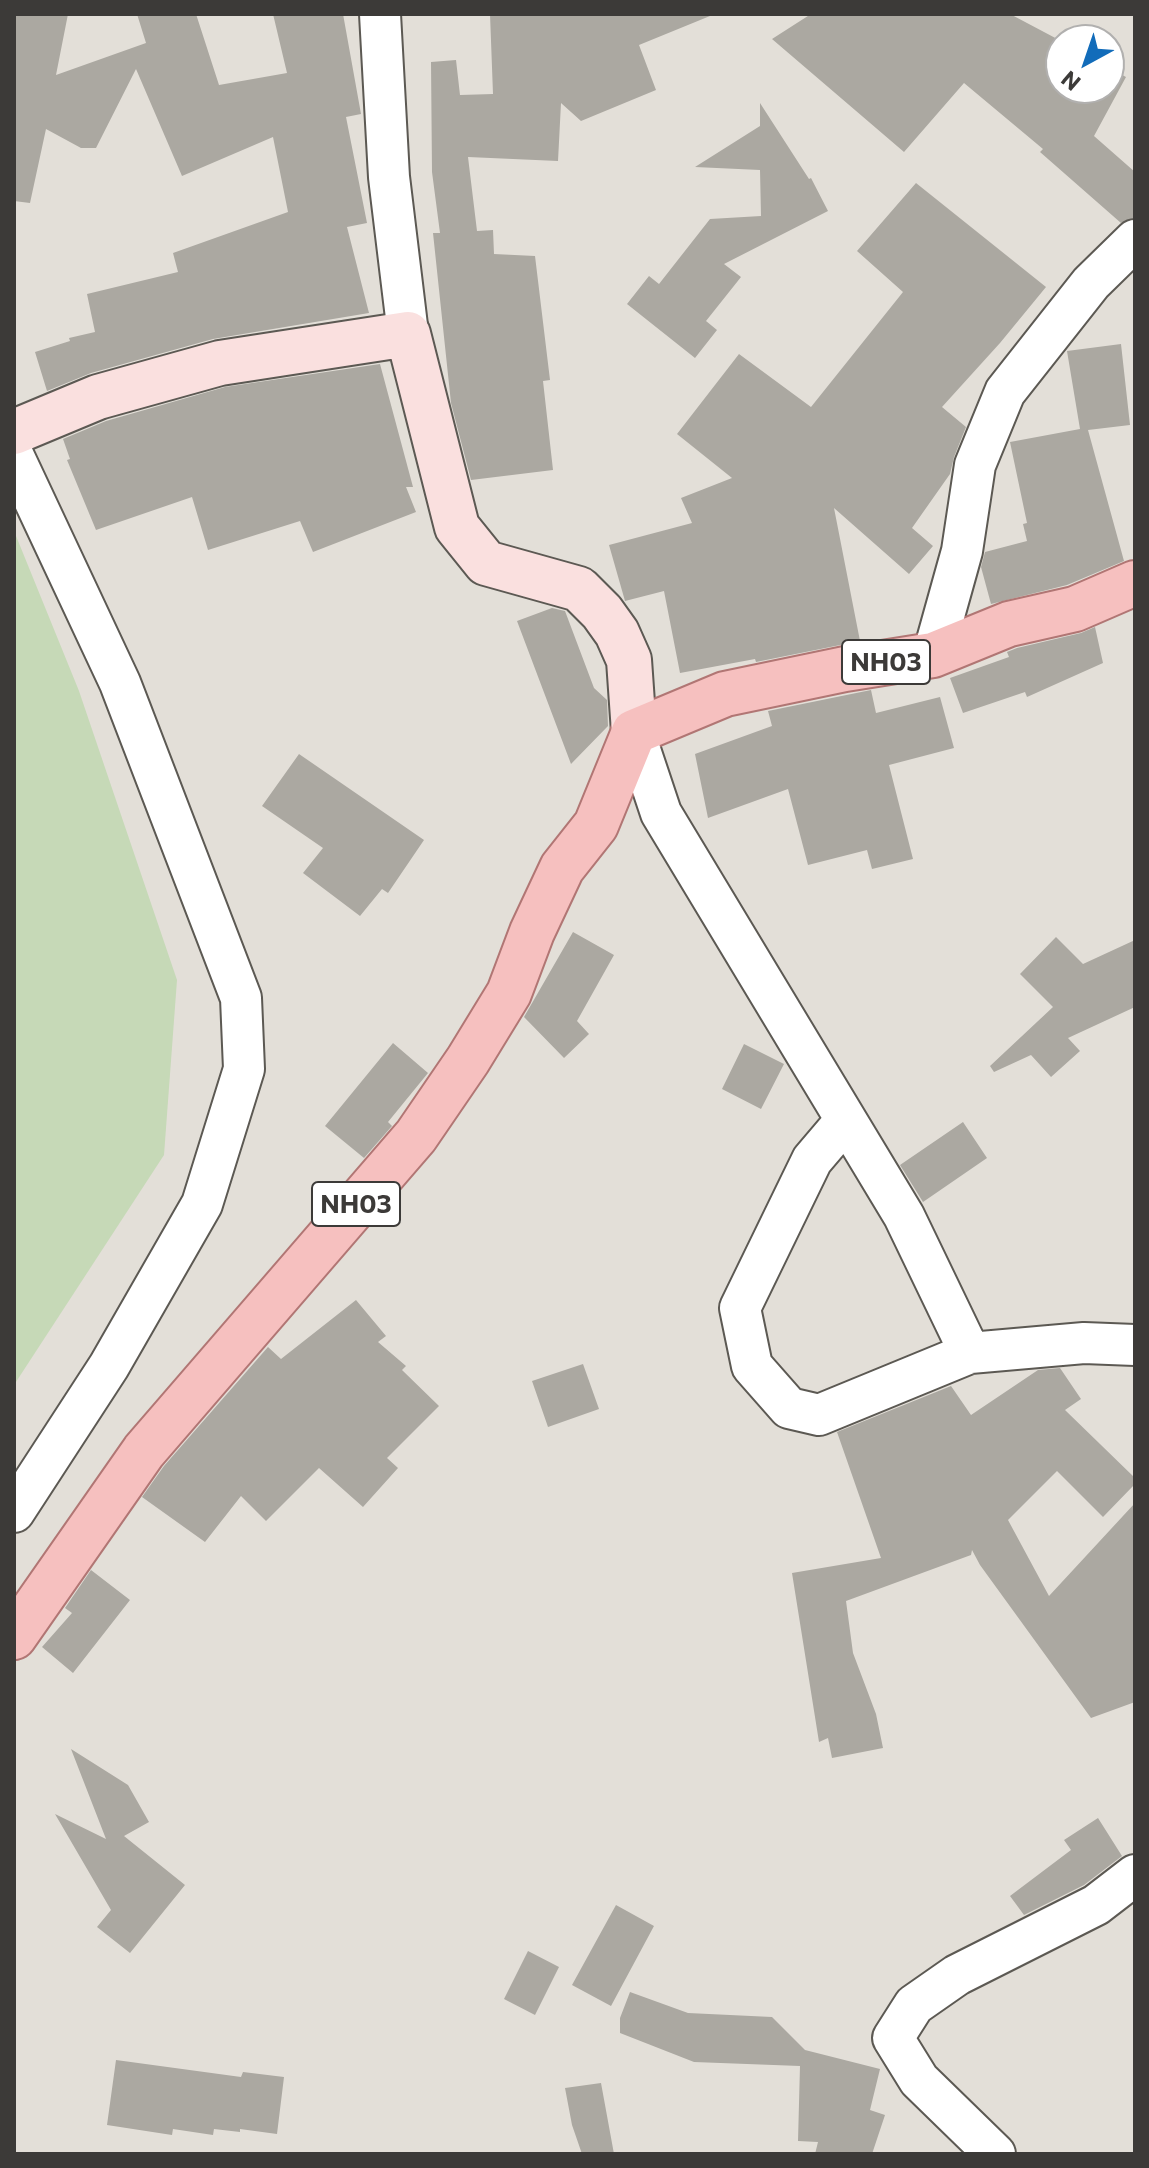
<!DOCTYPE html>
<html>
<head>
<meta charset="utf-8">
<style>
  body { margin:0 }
  #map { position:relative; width:1149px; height:2168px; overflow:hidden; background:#e3dfd8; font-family:Commissioner,sans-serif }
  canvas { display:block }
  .frame { position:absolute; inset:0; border:16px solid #3c3a38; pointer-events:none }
  .north { position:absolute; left:1045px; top:24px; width:80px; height:80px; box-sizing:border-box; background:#fff; border:2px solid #b1b0af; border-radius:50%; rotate:220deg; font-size:22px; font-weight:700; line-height:32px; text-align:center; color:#3c3a38 }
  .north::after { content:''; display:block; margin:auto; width:28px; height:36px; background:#126cba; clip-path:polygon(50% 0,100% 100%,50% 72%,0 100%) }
</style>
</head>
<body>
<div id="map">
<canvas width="1149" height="2168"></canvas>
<div class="frame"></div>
<div class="north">N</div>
</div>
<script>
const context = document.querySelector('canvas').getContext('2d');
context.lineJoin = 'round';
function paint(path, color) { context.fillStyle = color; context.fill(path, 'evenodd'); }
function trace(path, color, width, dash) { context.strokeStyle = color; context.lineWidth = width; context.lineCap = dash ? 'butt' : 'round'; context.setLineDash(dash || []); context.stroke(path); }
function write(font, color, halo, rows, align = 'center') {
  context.font = font + ' Commissioner,sans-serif'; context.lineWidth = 6; context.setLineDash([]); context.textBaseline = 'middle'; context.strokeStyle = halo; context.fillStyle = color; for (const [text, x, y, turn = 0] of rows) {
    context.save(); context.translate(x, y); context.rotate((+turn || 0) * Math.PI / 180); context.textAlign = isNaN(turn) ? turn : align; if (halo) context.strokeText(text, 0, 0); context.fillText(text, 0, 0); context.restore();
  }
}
const green = new Path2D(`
  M 14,531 L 79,691 L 177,980 L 164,1155 L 14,1385 Z`);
const building = new Path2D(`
  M 14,14 L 68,14 L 56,75 L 146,43 L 137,14 L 196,14 L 219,85 L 287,73 L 273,14 L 343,14 L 361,114 L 346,117 L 367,223 L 347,227 L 369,313 L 213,339 L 91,373 L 47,391 L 35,352 L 70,341 L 69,338 L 95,332 L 87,294 L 178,272 L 173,253 L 288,212 L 273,137 L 182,176 L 136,69 L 96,148 L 81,148 L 46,129 L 30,203 L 14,201 Z
  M 490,14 L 710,14 L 710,16 L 639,45 L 656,90 L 581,121 L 561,103 L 558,161 L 468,157 L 477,231 L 493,230 L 494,254 L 535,256 L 550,380 L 543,381 L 553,470 L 471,480 L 451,403 L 433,233 L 440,233 L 432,172 L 431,62 L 456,60 L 460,95 L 493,94 Z
  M 811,14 L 1010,14 L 1061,41 L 1061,88 L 1109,88 L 1109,68 L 1126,77 L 1094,136 L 1135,172 L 1135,218 L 1121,223 L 1040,152 L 1043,149 L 964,83 L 904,152 L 772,39 Z
  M 760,103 L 809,179 L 811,178 L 828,211 L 724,264 L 741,277 L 706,321 L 717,330 L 695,358 L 627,304 L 649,276 L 659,284 L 710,219 L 761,216 L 760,170 L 695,167 L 760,126 Z
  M 916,183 L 1046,287 L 1000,343 L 942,407 L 966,427 L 954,457 L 950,474 L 912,528 L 933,546 L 909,574 L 834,508 L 860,641 L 756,662 L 755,659 L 680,673 L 664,591 L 625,601 L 609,545 L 692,523 L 681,498 L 732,478 L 677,434 L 739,354 L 811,407 L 903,292 L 857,251 Z
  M 1121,344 L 1130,425 L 1088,430 L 1124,561 L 1067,585 L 991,604 L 981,567 L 985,552 L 1027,541 L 1023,524 L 1027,523 L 1010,442 L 1080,429 L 1067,351 Z
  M 380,364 L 413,487 L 406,487 L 416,512 L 313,552 L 300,521 L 208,550 L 192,497 L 96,530 L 67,460 L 70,459 L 63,439 L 106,421 L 225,387 Z
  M 552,608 L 565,611 L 594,688 L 607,700 L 608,726 L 571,764 L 517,621 Z
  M 1095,627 L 1103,663 L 1027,697 L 1025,692 L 963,713 L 950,678 L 1009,657 L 1007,652 L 1017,648 L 1081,633 Z
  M 871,690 L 876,713 L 940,697 L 954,748 L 889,765 L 913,859 L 872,869 L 867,850 L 808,865 L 788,789 L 708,818 L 695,754 L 772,726 L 768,711 Z
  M 299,754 L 424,840 L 388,893 L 382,889 L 360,916 L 303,873 L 323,848 L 262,806 Z
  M 573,932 L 614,955 L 577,1021 L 589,1034 L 564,1058 L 524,1017 Z
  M 1056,937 L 1083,964 L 1135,940 L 1135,1007 L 1068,1038 L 1080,1051 L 1051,1077 L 1031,1055 L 994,1072 L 990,1066 L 1053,1007 L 1020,974 Z
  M 393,1043 L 428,1073 L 388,1122 L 392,1126 L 364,1158 L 325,1126 Z
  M 744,1044 L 784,1064 L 761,1109 L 722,1089 Z
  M 963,1122 L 987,1158 L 923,1202 L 900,1165 Z
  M 356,1300 L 386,1336 L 378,1342 L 406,1366 L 402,1370 L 439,1406 L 387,1458 L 398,1468 L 363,1507 L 319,1468 L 266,1521 L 241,1496 L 205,1542 L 142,1497 L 164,1466 L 268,1347 L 281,1359 Z
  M 583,1364 L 599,1409 L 548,1427 L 532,1381 Z
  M 1060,1368 L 1081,1399 L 1065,1410 L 1135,1478 L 1135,1484 L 1103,1517 L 1057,1471 L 1008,1520 L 1049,1596 L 1135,1503 L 1135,1702 L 1091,1718 L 980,1565 L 972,1550 L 971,1555 L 846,1601 L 853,1653 L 876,1714 L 883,1748 L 832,1758 L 828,1738 L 819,1742 L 792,1573 L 881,1558 L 837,1432 L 951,1386 L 971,1415 L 1038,1370 Z
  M 91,1570 L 130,1600 L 73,1673 L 42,1647 L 72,1613 L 65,1608 Z
  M 71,1749 L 128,1785 L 149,1822 L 124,1836 L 185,1885 L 130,1953 L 97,1927 L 111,1910 L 55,1814 L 106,1839 Z
  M 1098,1818 L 1122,1856 L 1084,1885 L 1024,1915 L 1010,1896 L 1071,1850 L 1064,1840 Z
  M 616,1905 L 654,1926 L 611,2006 L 572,1985 Z
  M 528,1951 L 559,1967 L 535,2015 L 504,1999 Z
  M 630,1992 L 688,2013 L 772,2017 L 805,2050 L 880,2069 L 870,2110 L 885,2115 L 872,2154 L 815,2154 L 818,2142 L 798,2141 L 800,2066 L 694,2062 L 620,2033 L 620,2018 Z
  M 116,2060 L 241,2077 L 243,2072 L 284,2077 L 277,2134 L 240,2129 L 240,2132 L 214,2129 L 213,2135 L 173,2129 L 172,2135 L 107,2125 Z
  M 601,2083 L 614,2154 L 582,2154 L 572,2125 L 565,2088 Z`);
const minor = new Path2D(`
  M 380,14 L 389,177 L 408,334
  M 14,457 L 120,683 L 241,998 L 244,1069 L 202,1204 L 109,1366 L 14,1512
  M 933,655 L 962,551 L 975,465 L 1005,392 L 1091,283 L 1135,240
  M 634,732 L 661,813 L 904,1216 L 970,1353
  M 846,1120 L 812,1160 L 740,1308 L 752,1366 L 789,1408 L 819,1415 L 970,1353 L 1084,1343 L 1135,1345
  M 995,2154 L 919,2080 L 893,2038 L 914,2005 L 957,1975 L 1096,1905 L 1135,1875`);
const secondary = new Path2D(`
  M 14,432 L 98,397 L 220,363 L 408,334 L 457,527 L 486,563 L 579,589 L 602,612 L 617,633 L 629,660 L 634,732`);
const primary = new Path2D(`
  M 14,1637 L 144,1451 L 416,1136 L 468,1060 L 509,993 L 532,932 L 562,868 L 596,825 L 634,732 L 725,694 L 845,669 L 933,655 L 1009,624 L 1075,609 L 1135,583`);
const shields = [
  [886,662,88],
  [356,1204,88]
];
const shieldNames = [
  ["NH03",886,662],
  ["NH03",356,1204]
];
paint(green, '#c6d9b7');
paint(building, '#aba8a1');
trace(minor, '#5c5953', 44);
trace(secondary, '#5c5953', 48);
trace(primary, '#b17674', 48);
trace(minor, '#fff', 40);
trace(secondary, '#fae0df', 44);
trace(primary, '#f6c0bf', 44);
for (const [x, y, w] of shields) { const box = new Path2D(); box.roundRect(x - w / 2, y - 22, w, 44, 6); context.fillStyle = '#fff'; context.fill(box); trace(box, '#3c3a38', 2); }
write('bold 26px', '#3c3a38', null, shieldNames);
</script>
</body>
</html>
